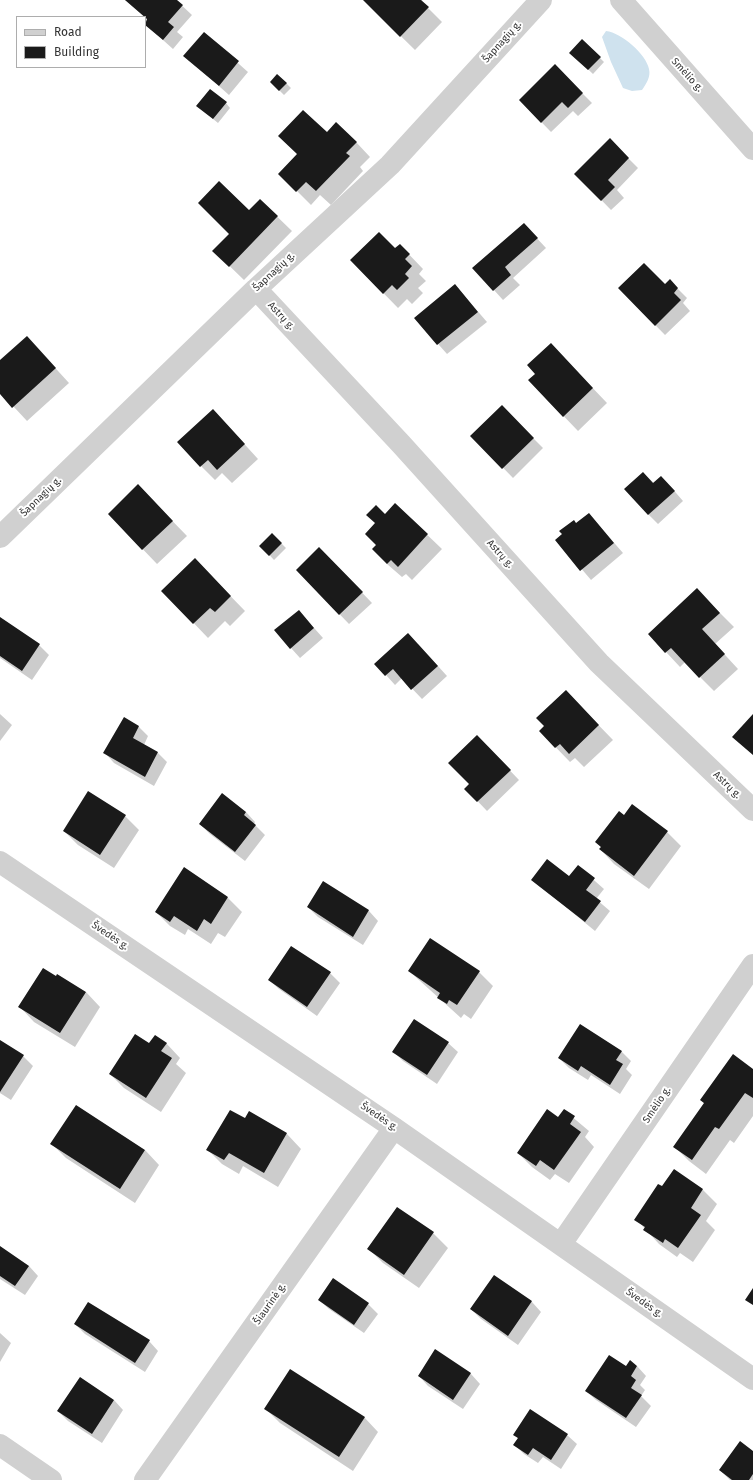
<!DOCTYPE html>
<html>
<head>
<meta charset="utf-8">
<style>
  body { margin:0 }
  #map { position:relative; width:753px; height:1480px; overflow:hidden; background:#fff; font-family:"Fira Sans",sans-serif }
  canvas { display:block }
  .legend { position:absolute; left:16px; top:16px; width:130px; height:52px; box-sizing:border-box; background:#fff; border:1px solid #adadad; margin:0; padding:5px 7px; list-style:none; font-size:12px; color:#333 }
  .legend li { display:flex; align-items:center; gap:8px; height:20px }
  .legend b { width:20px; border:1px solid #adadad }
</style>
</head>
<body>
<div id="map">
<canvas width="753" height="1480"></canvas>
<ul class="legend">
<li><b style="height:5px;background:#d0d0d0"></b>Road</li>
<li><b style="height:11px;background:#1a1a1a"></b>Building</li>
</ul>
</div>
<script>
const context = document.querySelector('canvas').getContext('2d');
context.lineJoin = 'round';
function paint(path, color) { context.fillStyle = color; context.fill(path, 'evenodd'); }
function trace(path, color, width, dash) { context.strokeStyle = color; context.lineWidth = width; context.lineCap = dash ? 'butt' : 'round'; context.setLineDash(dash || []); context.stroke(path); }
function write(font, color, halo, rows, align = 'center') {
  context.font = font + ' "Fira Sans",sans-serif'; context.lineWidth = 4; context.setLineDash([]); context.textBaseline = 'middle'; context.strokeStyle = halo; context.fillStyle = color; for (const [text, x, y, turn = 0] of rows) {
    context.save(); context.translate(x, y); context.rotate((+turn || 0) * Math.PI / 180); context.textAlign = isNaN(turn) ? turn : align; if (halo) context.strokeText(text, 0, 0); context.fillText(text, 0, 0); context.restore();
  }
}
const water = new Path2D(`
  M 606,31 C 622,33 646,54 649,69 C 651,77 646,84 642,90 L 632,91 L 623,88 L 611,62 L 602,37 Z`);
const shadow = new Path2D(`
  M 125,0 L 176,0 L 192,15 L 177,32 L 183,37 L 173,49 L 145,24 L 147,19 Z
  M 364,0 L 423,0 L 421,1 L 442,22 L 415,50 Z
  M 204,33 L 248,72 L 229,95 L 185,56 Z
  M 582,40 L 604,62 L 593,74 L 575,57 Z
  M 555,66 L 592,103 L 578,116 L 573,111 L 551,132 L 520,100 Z
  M 271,82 L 286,83 L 291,88 L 284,95 Z
  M 226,103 L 230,108 L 218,123 L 202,110 Z
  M 327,134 L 356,142 L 370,157 L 360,167 L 363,171 L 331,205 L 320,195 L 311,205 L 294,188 L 298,154 Z
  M 610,140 L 638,168 L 617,190 L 624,198 L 611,210 L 576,174 Z
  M 260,200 L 292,231 L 244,280 L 214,251 Z
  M 533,234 L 546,248 L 513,278 L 520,285 L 503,300 L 474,268 Z
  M 400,245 L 423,269 L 419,274 L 426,281 L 418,288 L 423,293 L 412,304 L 407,299 L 398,308 L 351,260 L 396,249 Z
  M 670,281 L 687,298 L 683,303 L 690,311 L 665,335 L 619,288 L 665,285 Z
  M 455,285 L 487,322 L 447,354 L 415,318 Z
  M 27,337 L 69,383 L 27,421 L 0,392 L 0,362 Z
  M 565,359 L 607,403 L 578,431 L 529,380 L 536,374 Z
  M 502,407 L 543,448 L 513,478 L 472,436 Z
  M 227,425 L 258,459 L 232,483 L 222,473 L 215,480 L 201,466 Z
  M 643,473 L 654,483 L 670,486 L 683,501 L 658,524 L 648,514 Z
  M 152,500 L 187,536 L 157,564 L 109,514 Z
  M 395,504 L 442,549 L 412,580 L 406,574 L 402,577 L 387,564 L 377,545 L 385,515 Z
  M 589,514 L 623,553 L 591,580 L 557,540 Z
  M 272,534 L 286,548 L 274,560 L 261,546 Z
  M 329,558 L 372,603 L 349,624 L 297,570 Z
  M 209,574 L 245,611 L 230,626 L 225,621 L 208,638 L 163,591 Z
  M 711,604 L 734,627 L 715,644 L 738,669 L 714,691 L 685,662 L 680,667 L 666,652 Z
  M 299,611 L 323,638 L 300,658 L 291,648 Z
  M 0,619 L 39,645 L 49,655 L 32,680 L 0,658 Z
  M 418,644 L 447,676 L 422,699 L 402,678 L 395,685 L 386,675 Z
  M 580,706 L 613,740 L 584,767 L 575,758 L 570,762 L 540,731 L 545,726 Z
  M 0,714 L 12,725 L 0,741 Z
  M 124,719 L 139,727 L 148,736 L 144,745 L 158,753 L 167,762 L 154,786 L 114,763 L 105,753 Z
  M 477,736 L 519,780 L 487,811 L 466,789 L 470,784 Z
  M 222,795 L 246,812 L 255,822 L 254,824 L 265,835 L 245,861 L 210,834 L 200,824 Z
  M 125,816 L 139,830 L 114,868 L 78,845 L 64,831 Z
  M 624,816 L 667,832 L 681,846 L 649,889 L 614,864 L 600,849 L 601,847 L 596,842 Z
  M 578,866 L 604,889 L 596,899 L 610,911 L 595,931 L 533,880 L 569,878 Z
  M 184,869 L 228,898 L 242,912 L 225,937 L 218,933 L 211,944 L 188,929 L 185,935 L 170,926 L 156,912 Z
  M 323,883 L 369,911 L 378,921 L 363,945 L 318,917 L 308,907 Z
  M 409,971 L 479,972 L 493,986 L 471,1019 L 464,1014 L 461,1018 Z
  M 330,973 L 340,983 L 317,1016 L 279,989 L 269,980 Z
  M 86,992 L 100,1007 L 75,1047 L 34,1022 L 20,1007 Z
  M 0,1041 L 23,1056 L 33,1066 L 11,1100 L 0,1093 Z
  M 166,1043 L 180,1058 L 176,1064 L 186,1073 L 161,1112 L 124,1088 L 110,1074 L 150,1044 Z
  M 448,1043 L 458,1052 L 437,1084 L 403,1061 L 394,1052 Z
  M 621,1051 L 631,1061 L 626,1069 L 632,1075 L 620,1094 L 591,1075 L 588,1080 L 569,1068 L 559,1058 Z
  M 753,1070 L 753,1116 L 734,1143 L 730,1140 L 706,1174 L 689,1161 L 675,1147 L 705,1104 L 701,1100 Z
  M 564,1110 L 589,1131 L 585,1137 L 594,1147 L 569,1183 L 555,1174 L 550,1180 L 532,1167 L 518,1153 L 559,1118 Z
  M 250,1112 L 287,1134 L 301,1149 L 278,1187 L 243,1166 L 239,1174 L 222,1164 L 208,1150 L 246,1120 Z
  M 52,1144 L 145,1150 L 159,1165 L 135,1203 L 66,1158 Z
  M 674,1171 L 703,1190 L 717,1204 L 706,1221 L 715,1230 L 693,1262 L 680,1253 L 677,1257 L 659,1244 L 636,1219 L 663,1188 Z
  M 397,1208 L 433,1233 L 448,1248 L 419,1288 L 383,1263 L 369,1249 Z
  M 0,1247 L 29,1266 L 38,1276 L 25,1295 L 0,1279 Z
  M 494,1276 L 532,1302 L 541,1312 L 518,1345 L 481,1319 L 471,1309 Z
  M 333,1280 L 368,1304 L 378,1314 L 364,1333 L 329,1309 L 319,1300 Z
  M 75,1324 L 149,1341 L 158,1351 L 145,1372 L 85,1334 Z
  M 0,1333 L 11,1343 L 0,1362 Z
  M 436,1351 L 471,1374 L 480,1384 L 463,1409 L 428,1386 L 419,1376 Z
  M 637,1366 L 646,1376 L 640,1385 L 645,1390 L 641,1396 L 651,1406 L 636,1427 L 596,1400 L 586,1391 L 626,1367 Z
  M 114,1400 L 123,1410 L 102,1443 L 68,1421 L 58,1411 Z
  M 266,1409 L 364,1417 L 378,1432 L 353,1471 L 280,1423 Z
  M 515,1435 L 567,1435 L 577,1444 L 561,1469 L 543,1457 L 538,1463 L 524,1454 L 514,1444 L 518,1438 Z
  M 753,1452 L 753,1480 L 730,1480 L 720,1470 Z`);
const building = new Path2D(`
  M 125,0 L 177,0 L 183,5 L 168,22 L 174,27 L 163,40 L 145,25 L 147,19 Z
  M 363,0 L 421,0 L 429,7 L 400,37 Z
  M 204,32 L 239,61 L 219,86 L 183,56 Z
  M 582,39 L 601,57 L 588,70 L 569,53 Z
  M 555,64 L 583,93 L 568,108 L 562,102 L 541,123 L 519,100 Z
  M 277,74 L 287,83 L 279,91 L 270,82 Z
  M 210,89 L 227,102 L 213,119 L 196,106 Z
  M 303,110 L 327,132 L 336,122 L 357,142 L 346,153 L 350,156 L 316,191 L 306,182 L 296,192 L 278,174 L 297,154 L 278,136 Z
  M 610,138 L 629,158 L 608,180 L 615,187 L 601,201 L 574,174 Z
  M 219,181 L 249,210 L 260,199 L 278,216 L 229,267 L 212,251 L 229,234 L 198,203 Z
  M 524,223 L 538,238 L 505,267 L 511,275 L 493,291 L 472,268 Z
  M 379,232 L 395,248 L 400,244 L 410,254 L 405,259 L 412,266 L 405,274 L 409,278 L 397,290 L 392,285 L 383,294 L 350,260 Z
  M 644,263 L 665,284 L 670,279 L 678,288 L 674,293 L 681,300 L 655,326 L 618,288 Z
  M 455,284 L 478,312 L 437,345 L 414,318 Z
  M 27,336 L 56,368 L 12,408 L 0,394 L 0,360 Z
  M 551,343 L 593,388 L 563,417 L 528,380 L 535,374 L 527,365 Z
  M 502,405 L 534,438 L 502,469 L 470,436 Z
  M 213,409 L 245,444 L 217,470 L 208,460 L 200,467 L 177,442 Z
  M 643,472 L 653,483 L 661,476 L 675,491 L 648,515 L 624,489 Z
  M 138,484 L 173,521 L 142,550 L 108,514 Z
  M 395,503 L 428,534 L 398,567 L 391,560 L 387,564 L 372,549 L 376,545 L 365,534 L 375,523 L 366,515 L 376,505 L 385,514 Z
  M 589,513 L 614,543 L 580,571 L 555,540 L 562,534 L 559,531 L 574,520 L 576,523 Z
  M 272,533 L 282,543 L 269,556 L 259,546 Z
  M 319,547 L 363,592 L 339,615 L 296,570 Z
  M 195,558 L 231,596 L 215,612 L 210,608 L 193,624 L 161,591 Z
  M 697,588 L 720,613 L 702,629 L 725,654 L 699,678 L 671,648 L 665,653 L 648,634 Z
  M 299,610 L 314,628 L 290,649 L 274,630 Z
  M 0,617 L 40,644 L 22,671 L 0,656 Z
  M 408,633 L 438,666 L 411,690 L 393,669 L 385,676 L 374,664 Z
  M 566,690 L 599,725 L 569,754 L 560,744 L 555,748 L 539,731 L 544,726 L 536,718 Z
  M 753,714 L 753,755 L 732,737 Z
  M 124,717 L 139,726 L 133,738 L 158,752 L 145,777 L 103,753 Z
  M 477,735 L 511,770 L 477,802 L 464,789 L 469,784 L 448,763 Z
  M 88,791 L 126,815 L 100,855 L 63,831 Z
  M 222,793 L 246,812 L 244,815 L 256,825 L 235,852 L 199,824 Z
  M 632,804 L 668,831 L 634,876 L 599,849 L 601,847 L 595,842 L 619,811 L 624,815 Z
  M 547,859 L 569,876 L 578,865 L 595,878 L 586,890 L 601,901 L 585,922 L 531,880 Z
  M 184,867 L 228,897 L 211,924 L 204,919 L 197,931 L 174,916 L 170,922 L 155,912 Z
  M 323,881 L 369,910 L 353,937 L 307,907 Z
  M 430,938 L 480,971 L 457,1005 L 449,1000 L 447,1004 L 437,998 L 440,993 L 408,971 Z
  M 291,946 L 331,972 L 307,1007 L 268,980 Z
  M 43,968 L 56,976 L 57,974 L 86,992 L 60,1033 L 18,1007 Z
  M 414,1019 L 449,1042 L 427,1075 L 392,1052 Z
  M 580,1024 L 622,1051 L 616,1060 L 623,1064 L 610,1085 L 581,1066 L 578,1071 L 558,1058 Z
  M 135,1034 L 149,1043 L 155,1035 L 167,1043 L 161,1051 L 172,1058 L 146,1098 L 109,1074 Z
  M 0,1040 L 24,1055 L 0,1092 Z
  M 733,1054 L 753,1069 L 753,1098 L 745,1093 L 719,1129 L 715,1127 L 692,1160 L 673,1147 L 704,1103 L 700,1100 Z
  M 76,1105 L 145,1150 L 120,1189 L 50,1144 Z
  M 547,1109 L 558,1117 L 564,1109 L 575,1116 L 570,1124 L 581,1132 L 554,1170 L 540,1160 L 536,1166 L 517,1153 Z
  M 230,1110 L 245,1118 L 249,1111 L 287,1133 L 264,1173 L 229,1153 L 224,1160 L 206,1150 Z
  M 674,1169 L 703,1189 L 691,1208 L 701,1215 L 678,1248 L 665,1239 L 663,1243 L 643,1230 L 645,1227 L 634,1220 L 658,1184 L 662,1186 Z
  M 397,1207 L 434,1232 L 404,1275 L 367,1249 Z
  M 0,1246 L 29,1266 L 15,1286 L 0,1276 Z
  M 494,1275 L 532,1301 L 508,1336 L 470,1309 Z
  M 333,1278 L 369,1303 L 354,1325 L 318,1300 Z
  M 753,1288 L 753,1305 L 745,1300 Z
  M 88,1302 L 150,1340 L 135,1363 L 74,1324 Z
  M 435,1349 L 471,1373 L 453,1400 L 418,1376 Z
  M 609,1355 L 626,1366 L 630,1360 L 637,1366 L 631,1376 L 636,1380 L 631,1388 L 642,1395 L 626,1418 L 585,1391 Z
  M 290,1369 L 365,1417 L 339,1457 L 264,1409 Z
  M 80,1377 L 114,1400 L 92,1434 L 57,1411 Z
  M 530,1409 L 568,1434 L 551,1460 L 533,1448 L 528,1455 L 513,1445 L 518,1438 L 513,1435 Z
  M 740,1441 L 753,1451 L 753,1474 L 749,1480 L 732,1480 L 719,1470 Z`);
const minor = new Path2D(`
  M 621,0 L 753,149
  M 256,289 L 401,444 L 599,663 L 753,810
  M 0,537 L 256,289 L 390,165 L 541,0
  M 0,862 L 394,1128 L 753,1379
  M 561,1244 L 753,965
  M 0,1445 L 51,1480
  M 145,1480 L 394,1128`);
const streetNames = [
  ["Šapnagių g.",502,42,-48],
  ["Smėlio g.",687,75,48],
  ["Šapnagių g.",274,272,-43],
  ["Astrų g.",281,316,47],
  ["Šapnagių g.",41,497,-44],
  ["Astrų g.",500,554,48],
  ["Astrų g.",727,785,44],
  ["Švedės g.",110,936,34],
  ["Smėlio g.",657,1105,-56],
  ["Švedės g.",379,1117,34],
  ["Švedės g.",644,1303,35],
  ["Šiaurinė g.",270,1304,-55]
];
paint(water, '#cfe2ee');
paint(shadow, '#0003');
paint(building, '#1a1a1a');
trace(minor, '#d0d0d0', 22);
write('10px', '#333', '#fff', streetNames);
</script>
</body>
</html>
